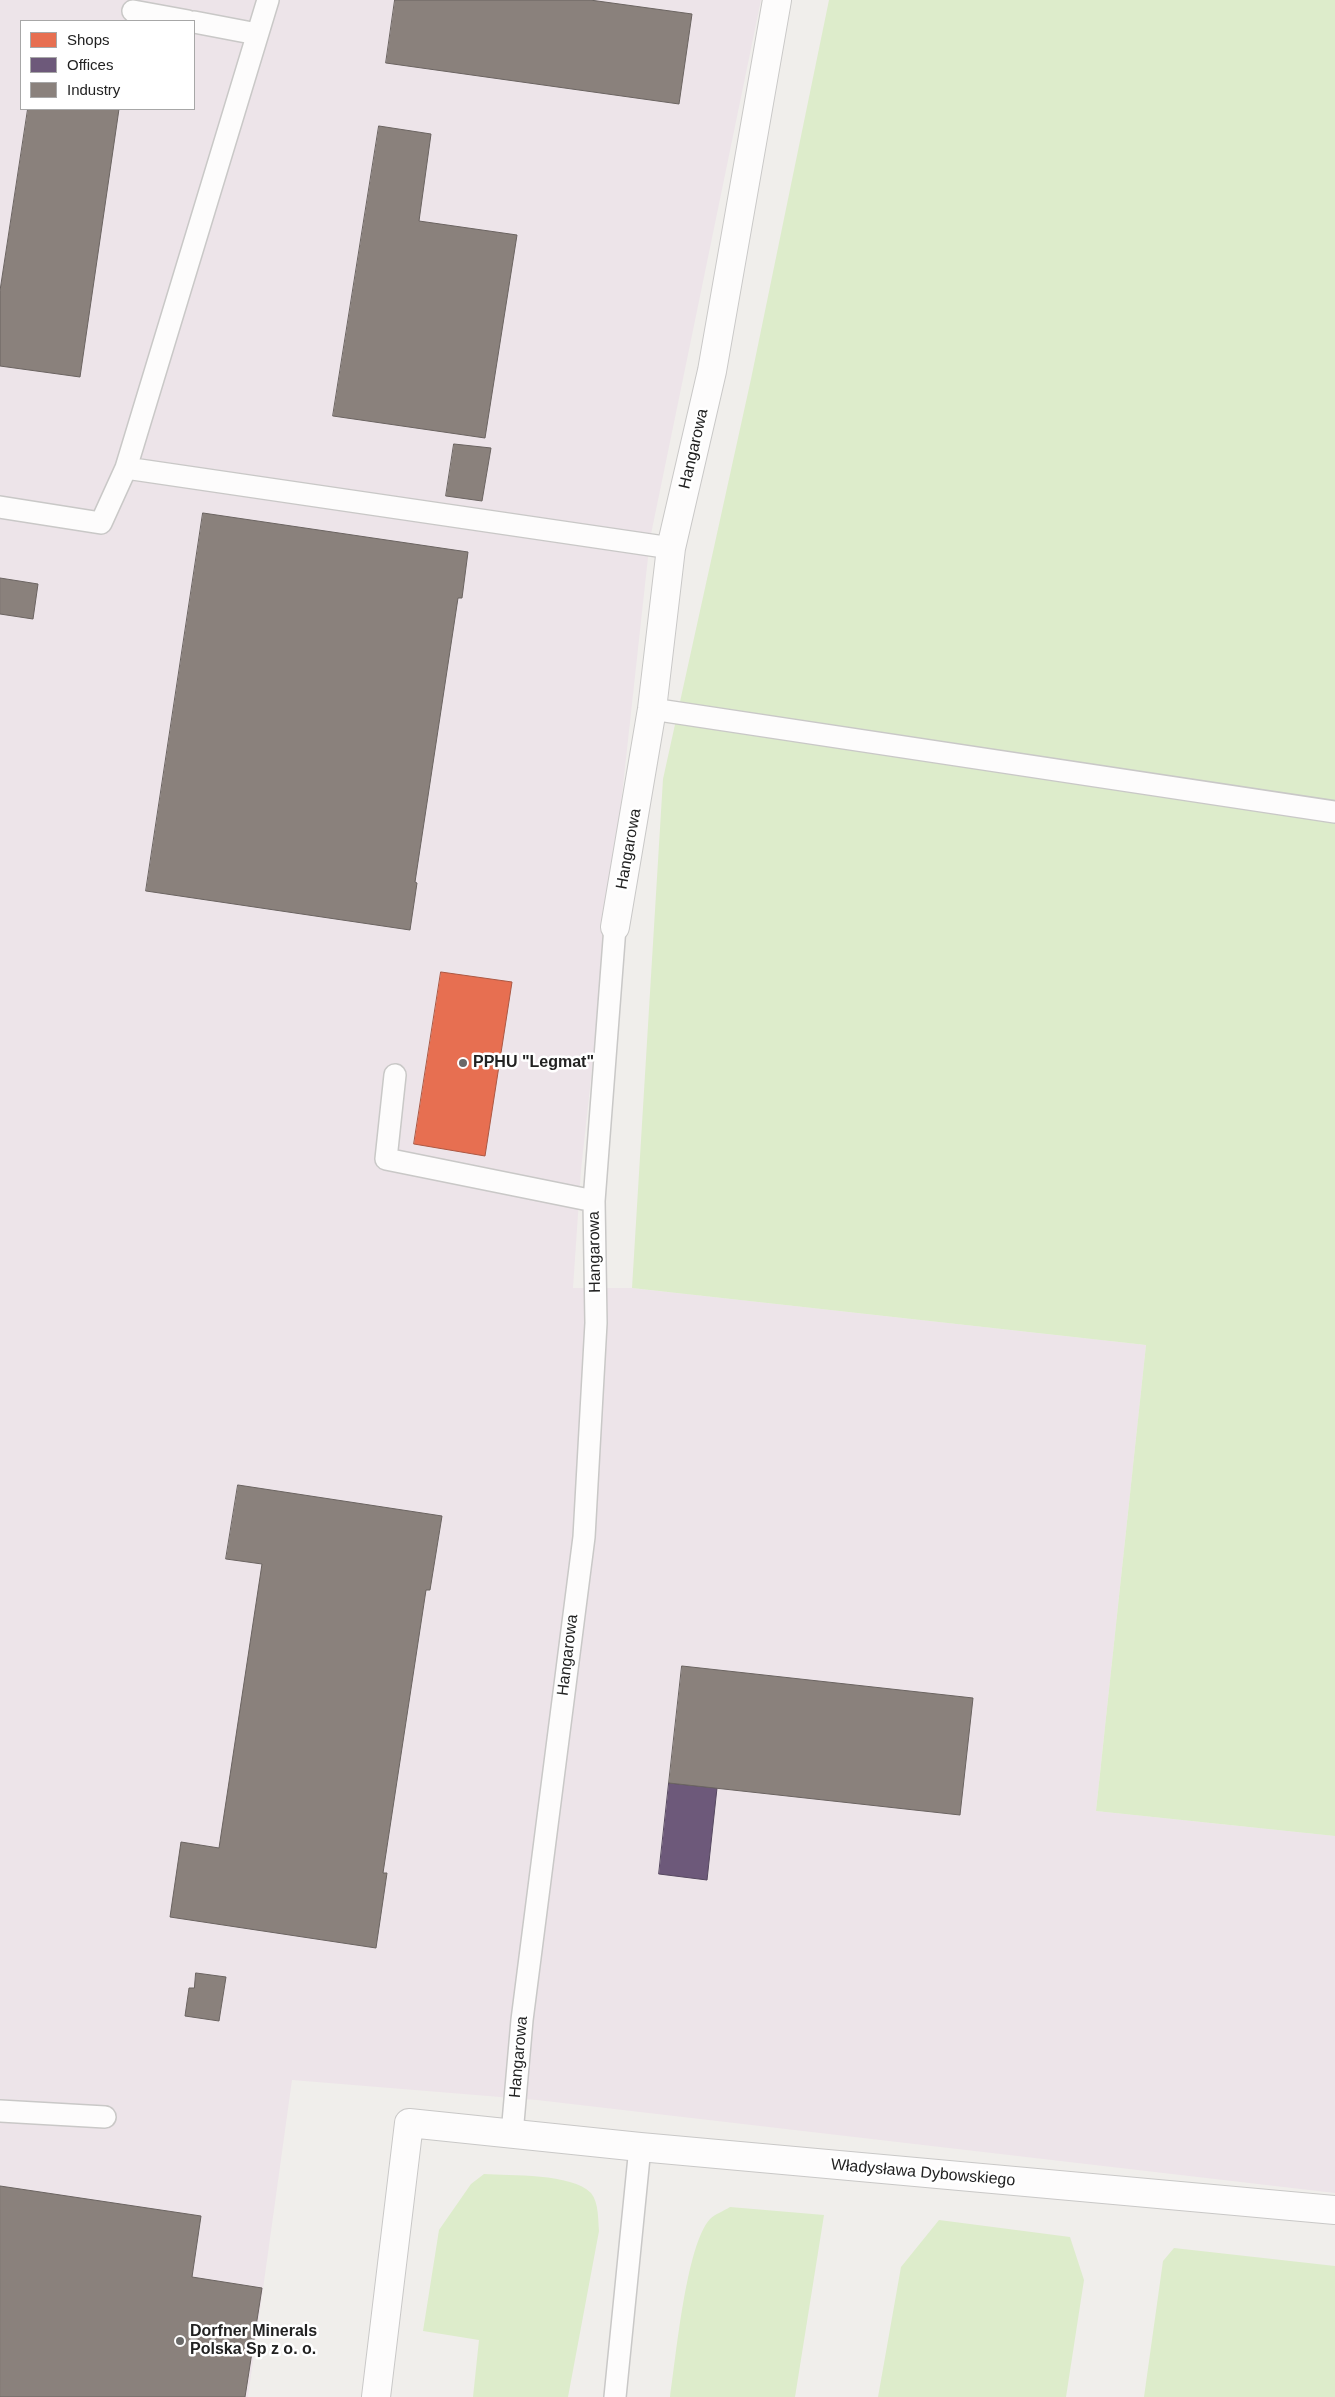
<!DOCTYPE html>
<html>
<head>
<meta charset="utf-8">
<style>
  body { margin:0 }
  #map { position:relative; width:1335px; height:2397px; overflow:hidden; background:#f0eeeb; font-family:Helvetica,sans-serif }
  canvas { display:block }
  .legend { position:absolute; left:20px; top:20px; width:175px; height:90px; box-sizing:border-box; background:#fff; border:1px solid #a7a7a7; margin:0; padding:6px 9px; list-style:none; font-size:15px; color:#222 }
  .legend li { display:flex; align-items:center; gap:10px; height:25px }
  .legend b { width:25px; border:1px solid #a7a7a7 }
</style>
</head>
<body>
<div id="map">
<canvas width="1335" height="2397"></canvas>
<ul class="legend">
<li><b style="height:14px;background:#e76f51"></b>Shops</li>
<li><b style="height:14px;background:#6d597a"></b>Offices</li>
<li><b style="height:14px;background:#8a817c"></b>Industry</li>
</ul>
</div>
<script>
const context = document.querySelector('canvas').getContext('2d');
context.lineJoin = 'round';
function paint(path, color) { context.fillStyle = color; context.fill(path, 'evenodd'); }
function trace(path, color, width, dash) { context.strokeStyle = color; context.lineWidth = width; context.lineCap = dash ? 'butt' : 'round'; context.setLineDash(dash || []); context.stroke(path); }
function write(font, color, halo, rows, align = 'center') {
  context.font = font + ' Helvetica,sans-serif'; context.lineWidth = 5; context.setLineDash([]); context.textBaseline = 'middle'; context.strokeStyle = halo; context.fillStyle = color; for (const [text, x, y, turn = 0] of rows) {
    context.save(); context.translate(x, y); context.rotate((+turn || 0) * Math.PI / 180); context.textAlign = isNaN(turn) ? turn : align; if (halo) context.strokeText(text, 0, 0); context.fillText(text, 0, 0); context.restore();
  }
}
const industrial = new Path2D(`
  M 0,0 L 761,0 L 650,539 L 581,1170 L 573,1288 L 632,1288 L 1146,1345 L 1096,1811 L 1335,1836 L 1335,2193 L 537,2100 L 292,2080 L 248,2397 L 0,2397 ZM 21,21 L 194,21 L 194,109 L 21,109 Z`);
const grass = new Path2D(`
  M 829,0 L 1335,0 L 1335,1836 L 1096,1811 L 1146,1345 L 632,1288 L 663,779 L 751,379 Z
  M 484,2174 C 510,2176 572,2173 591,2193 C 599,2203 598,2220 599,2231 L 568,2397 L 473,2397 L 479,2340 L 423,2331 L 439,2230 L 471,2184 Z
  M 730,2207 L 824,2215 L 795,2397 L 670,2397 C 676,2358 686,2245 710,2219 C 715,2214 724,2211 730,2207 Z
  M 939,2220 L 1070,2237 L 1084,2280 L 1066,2397 L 878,2397 L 901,2267 Z
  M 1174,2248 L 1335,2266 L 1335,2397 L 1144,2397 L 1163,2261 Z`);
const shops = new Path2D(`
  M 441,972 L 512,982 L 485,1156 L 414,1144 Z`);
const offices = new Path2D(`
  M 669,1783 L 717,1788 L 707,1880 L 659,1874 Z`);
const industry = new Path2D(`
  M 395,0 L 590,0 L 692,14 L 679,104 L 386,63 Z
  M 28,109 L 119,109 L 80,377 L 0,366 L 0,291 Z
  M 379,126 L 431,134 L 419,221 L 517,235 L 485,438 L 333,416 Z
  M 454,444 L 491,448 L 482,501 L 446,496 Z
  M 203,513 L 468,552 L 462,598 L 458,598 L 415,882 L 417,883 L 410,930 L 146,891 Z
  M 0,578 L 38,584 L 33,619 L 0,614 Z
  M 238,1485 L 442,1516 L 430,1590 L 426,1590 L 383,1873 L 387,1873 L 376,1948 L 170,1917 L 181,1842 L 219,1848 L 262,1564 L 226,1559 Z
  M 682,1666 L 973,1698 L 960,1815 L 669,1783 Z
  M 196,1973 L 226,1977 L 219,2021 L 185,2016 L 189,1988 L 194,1988 Z
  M 0,2186 L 201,2216 L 192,2277 L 262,2288 L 245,2397 L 0,2397 Z`);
const service = new Path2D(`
  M 133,11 L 188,21
  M 194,22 L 257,34
  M 126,468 L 671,548
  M 0,507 L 101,523 L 126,468 L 268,0
  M 652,709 L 1335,812
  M 395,1075 L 386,1159 L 594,1201
  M 0,2111 L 105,2117
  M 512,2134 L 522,2020 L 584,1537 L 596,1323 L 594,1201 L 615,927
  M 615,2397 L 640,2147`);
const minor = new Path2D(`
  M 615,927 L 652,709 L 671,548 L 712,371 L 777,0
  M 376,2397 L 409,2123 L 640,2147 L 1335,2210`);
const markers = [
  [463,1063,5,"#6a6968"],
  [180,2341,5,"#6a6968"]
];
const streetNames = [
  ["Hangarowa",694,449,-77],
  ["Hangarowa",629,849,-80],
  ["Hangarowa",595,1252,-91],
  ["Hangarowa",568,1655,-83],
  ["Hangarowa",519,2057,-85],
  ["Władysława Dybowskiego",923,2173,5]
];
const poiNames = [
  ["PPHU \"Legmat\"",473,1063],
  ["Dorfner Minerals",190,2332],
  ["Polska Sp z o. o.",190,2350]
];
paint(industrial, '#ede4e9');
paint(grass, '#ddeccb');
paint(shops, '#e76f51');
trace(shops, '#ac5843', 1);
paint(offices, '#6d597a');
trace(offices, '#564860', 1);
paint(industry, '#8a817c');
trace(industry, '#6b6461', 1);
trace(service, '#c9c8c7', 24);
trace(minor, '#c9c8c7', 30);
trace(service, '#fdfcfc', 21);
trace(minor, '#fdfcfc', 28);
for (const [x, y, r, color] of markers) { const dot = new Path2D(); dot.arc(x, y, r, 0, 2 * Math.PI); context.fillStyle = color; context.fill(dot); trace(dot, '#fff', 2); }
write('16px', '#222', '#fff', streetNames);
write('bold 16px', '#222', '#fff', poiNames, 'left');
</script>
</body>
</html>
